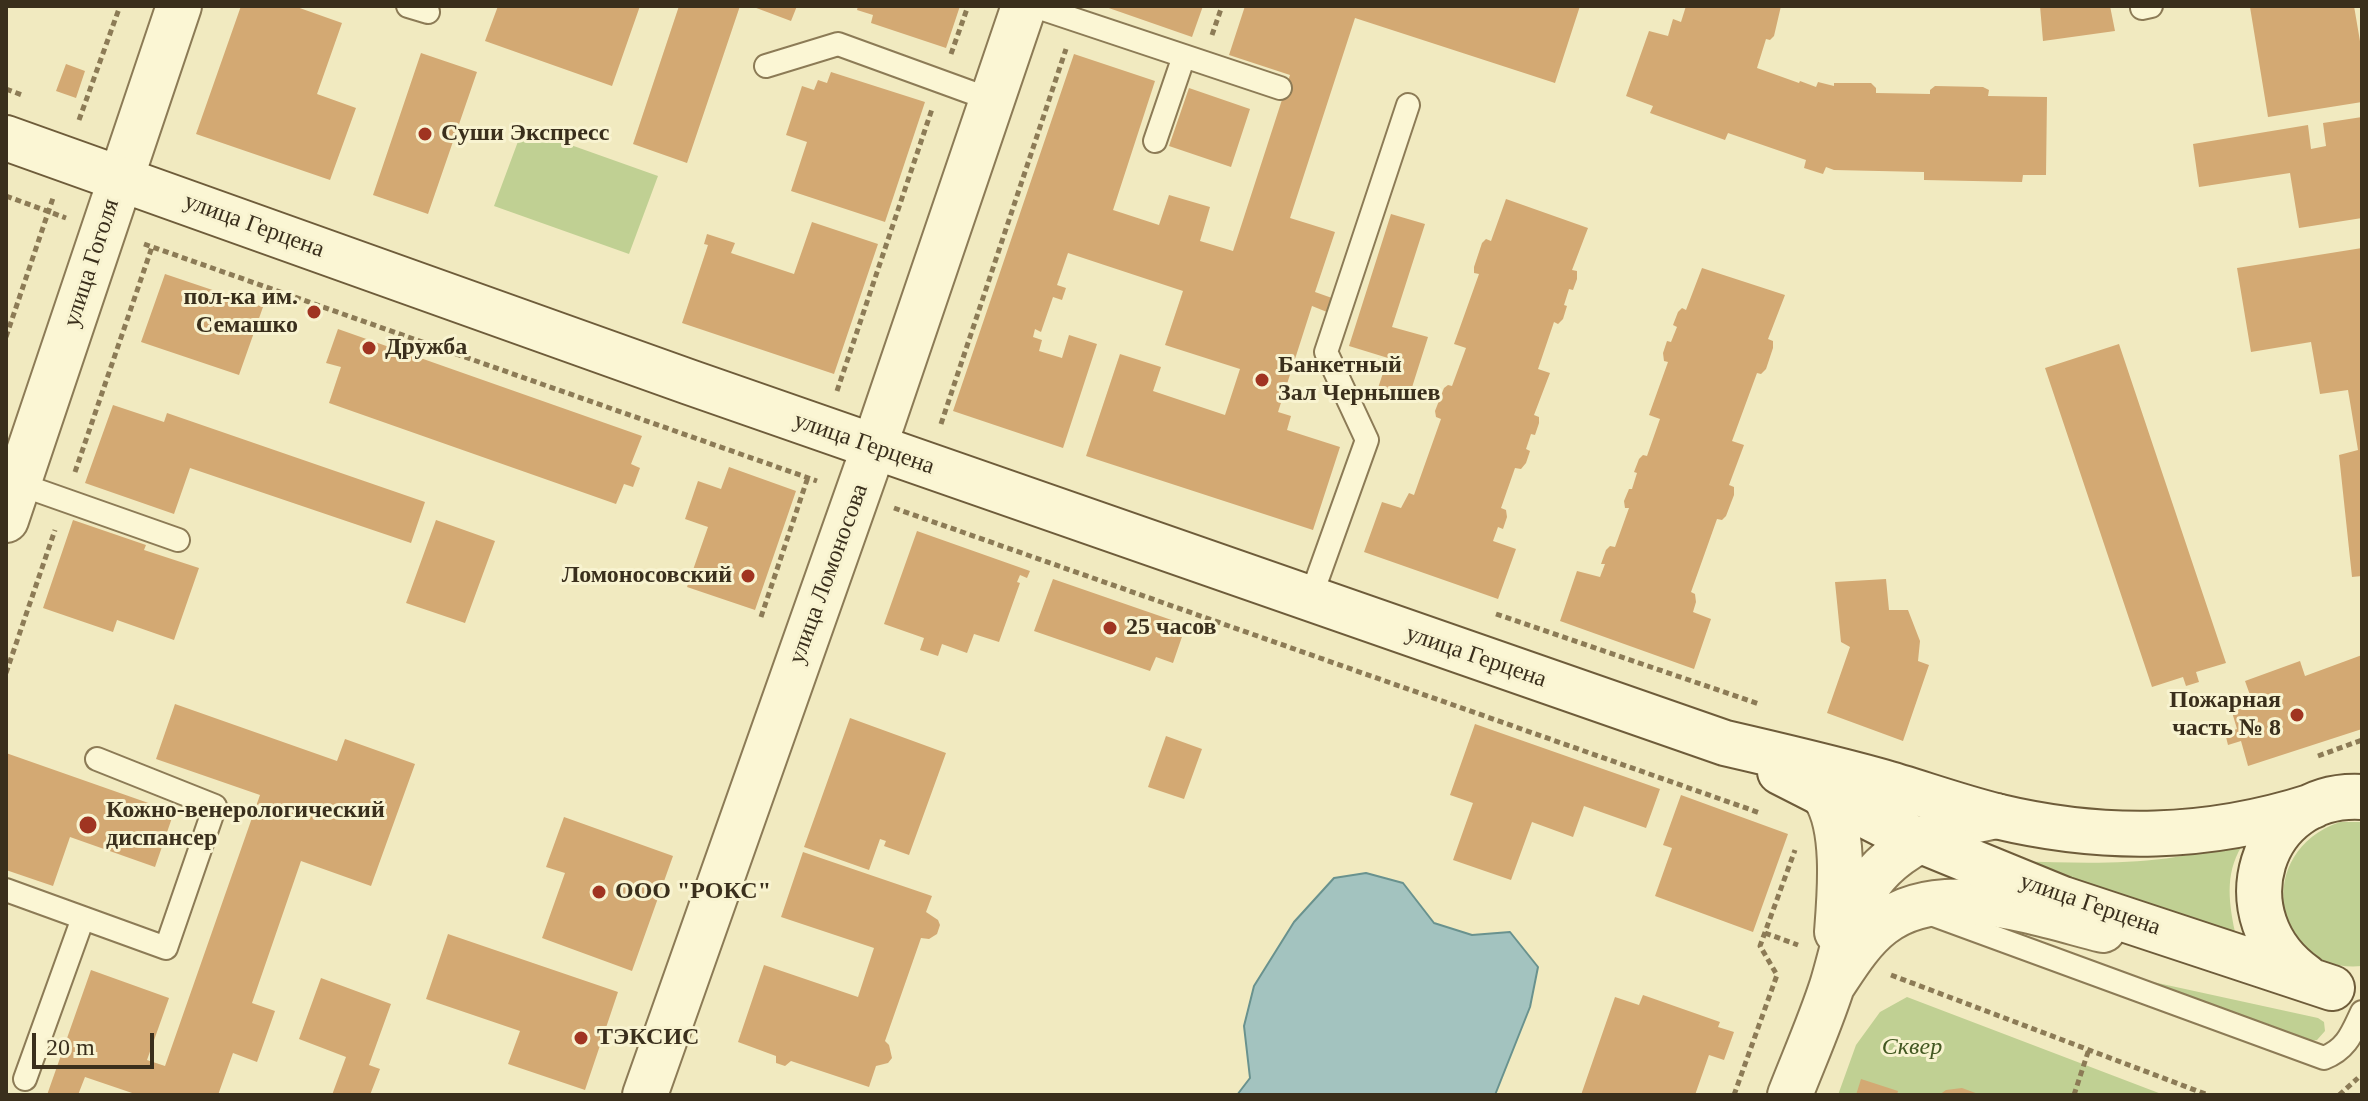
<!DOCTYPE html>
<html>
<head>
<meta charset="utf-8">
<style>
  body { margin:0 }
  #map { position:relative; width:2368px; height:1101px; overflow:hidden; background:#f1eac0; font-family:Georgia,serif }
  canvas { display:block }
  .frame { position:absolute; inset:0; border:8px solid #3a2f1c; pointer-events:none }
  .scale { position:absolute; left:32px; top:1033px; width:122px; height:36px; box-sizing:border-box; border:4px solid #3a2f1c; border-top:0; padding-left:10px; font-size:24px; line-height:28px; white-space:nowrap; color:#3a2f1c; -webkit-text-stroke:6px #f8f3d0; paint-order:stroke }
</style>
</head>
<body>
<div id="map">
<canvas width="2368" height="1101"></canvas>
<div class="frame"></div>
<div class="scale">20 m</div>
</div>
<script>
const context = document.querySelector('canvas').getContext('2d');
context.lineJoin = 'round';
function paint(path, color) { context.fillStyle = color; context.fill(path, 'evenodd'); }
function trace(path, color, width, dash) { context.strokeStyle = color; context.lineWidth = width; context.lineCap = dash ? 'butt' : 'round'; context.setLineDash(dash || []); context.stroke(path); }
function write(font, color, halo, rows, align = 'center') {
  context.font = font + ' Georgia,serif'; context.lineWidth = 6; context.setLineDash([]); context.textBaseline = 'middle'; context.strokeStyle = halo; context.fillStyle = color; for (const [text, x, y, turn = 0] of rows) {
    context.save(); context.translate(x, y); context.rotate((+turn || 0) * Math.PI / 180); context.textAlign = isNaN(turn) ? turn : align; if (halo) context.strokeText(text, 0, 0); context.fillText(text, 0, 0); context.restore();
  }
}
const green = new Path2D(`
  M 523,128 L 658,176 L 629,254 L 494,206 Z
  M 2340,822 L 2362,822 L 2362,966 C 2276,975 2249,853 2340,822 Z
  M 2245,841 C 2225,870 2228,898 2235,932 L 2018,861 C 2099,864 2167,866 2245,841 Z
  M 2153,982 L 2318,1018 L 2324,1022 L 2325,1031 L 2317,1040 L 2310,1041 L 2148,983 Z
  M 1907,997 L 2164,1095 L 1838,1095 L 1856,1045 L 1880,1012 Z`);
const water = new Path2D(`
  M 1366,873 L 1403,883 L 1434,923 L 1472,935 L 1510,932 L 1538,967 L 1530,1007 L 1495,1095 L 1237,1095 L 1250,1078 L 1244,1026 L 1254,986 L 1294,922 L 1334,878 Z`);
const building = new Path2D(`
  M 241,6 L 294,6 L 342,23 L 317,94 L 356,108 L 330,180 L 196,134 Z
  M 498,6 L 640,6 L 612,86 L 485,41 Z
  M 679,6 L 740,6 L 687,163 L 633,144 Z
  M 751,6 L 797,6 L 791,21 Z
  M 858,6 L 960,6 L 946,48 L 871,23 L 873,15 L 857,10 Z
  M 1103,6 L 1203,6 L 1192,37 Z
  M 1245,6 L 1580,6 L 1555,83 L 1355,18 L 1290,218 L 1335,232 L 1315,292 L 1332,298 L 1327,312 L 1312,306 L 1278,412 L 1291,416 L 1287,430 L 1340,447 L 1313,530 L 1086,456 L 1120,354 L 1161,367 L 1153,391 L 1225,415 L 1240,369 L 1165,345 L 1183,291 L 1068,253 L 1057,285 L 1066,288 L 1062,300 L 1053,297 L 1041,332 L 1035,329 L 1033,337 L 1042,340 L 1039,351 L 1062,358 L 1069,335 L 1097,344 L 1063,448 L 953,411 L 1074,54 L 1155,81 L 1113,210 L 1159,225 L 1169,195 L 1210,207 L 1200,241 L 1233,251 L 1290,75 L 1229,55 Z
  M 1686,6 L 1781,6 L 1774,36 L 1770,40 L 1766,39 L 1757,68 L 1799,83 L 1800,81 L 1816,87 L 1818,82 L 1834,86 L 1834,83 L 1871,83 L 1876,88 L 1876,93 L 1930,94 L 1930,90 L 1935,86 L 1983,87 L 1989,90 L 1988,96 L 2047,97 L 2046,175 L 2023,175 L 2022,182 L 1924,180 L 1924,172 L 1834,170 L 1826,167 L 1823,174 L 1804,168 L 1806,160 L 1728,133 L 1725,140 L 1650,113 L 1653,106 L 1626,96 L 1649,31 L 1668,36 L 1673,19 L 1681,22 Z
  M 2040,6 L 2110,6 L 2115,31 L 2043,41 Z
  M 2354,6 L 2362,53 L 2362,102 L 2268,117 L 2250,7 Z
  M 421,53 L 477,72 L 428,214 L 373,195 Z
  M 66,64 L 85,71 L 76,98 L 56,91 Z
  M 831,72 L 925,102 L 885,222 L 791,191 L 807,142 L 786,135 L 802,86 L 814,90 L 818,80 L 827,83 Z
  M 1189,88 L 1250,109 L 1231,167 L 1169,146 Z
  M 2362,117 L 2362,218 L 2299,228 L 2290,173 L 2199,187 L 2193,144 L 2308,125 L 2311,149 L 2326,146 L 2323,123 Z
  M 1506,199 L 1588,228 L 1572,270 L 1577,271 L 1577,279 L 1573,290 L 1569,289 L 1564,305 L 1567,306 L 1563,319 L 1558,324 L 1554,322 L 1538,369 L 1550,373 L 1534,415 L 1539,417 L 1539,423 L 1535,435 L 1531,434 L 1526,449 L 1530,451 L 1526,463 L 1521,469 L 1515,468 L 1501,508 L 1506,510 L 1507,517 L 1503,529 L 1498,527 L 1493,541 L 1516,549 L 1498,599 L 1364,552 L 1382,502 L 1401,508 L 1409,493 L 1414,495 L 1441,419 L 1436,417 L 1435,411 L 1444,388 L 1448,385 L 1452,386 L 1466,348 L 1454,344 L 1479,274 L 1474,273 L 1474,267 L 1482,243 L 1486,239 L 1491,241 Z
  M 1391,214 L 1425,224 L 1392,327 L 1428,337 L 1407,403 L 1376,394 L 1388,358 L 1349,346 Z
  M 812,222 L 878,244 L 834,374 L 682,323 L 708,245 L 704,244 L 707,234 L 735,243 L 731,253 L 794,274 Z
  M 2362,248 L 2362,576 L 2352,577 L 2339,455 L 2358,450 L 2348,390 L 2320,394 L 2311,342 L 2251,352 L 2237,268 Z
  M 1702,268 L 1785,295 L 1768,339 L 1773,341 L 1773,348 L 1766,369 L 1761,374 L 1757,373 L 1732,441 L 1744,445 L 1729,485 L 1734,487 L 1734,495 L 1726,516 L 1722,520 L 1717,519 L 1691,592 L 1695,594 L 1696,602 L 1693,612 L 1711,619 L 1694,669 L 1560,621 L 1577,571 L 1600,577 L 1605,564 L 1601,564 L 1606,550 L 1610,546 L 1615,547 L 1629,508 L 1625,508 L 1624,501 L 1629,489 L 1632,489 L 1637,473 L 1634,472 L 1639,459 L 1643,455 L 1647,456 L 1660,419 L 1649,415 L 1668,362 L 1664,361 L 1663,353 L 1667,341 L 1671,342 L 1677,327 L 1673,325 L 1678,312 L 1682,308 L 1686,310 Z
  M 165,274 L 263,307 L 239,375 L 141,342 Z
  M 338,329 L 642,436 L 631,464 L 640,468 L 633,487 L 624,484 L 616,504 L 329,403 L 341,367 L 326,363 Z
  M 2119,344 L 2226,663 L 2196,672 L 2199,682 L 2186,686 L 2183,677 L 2152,687 L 2045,368 Z
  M 113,405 L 164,422 L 167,413 L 425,502 L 411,543 L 190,468 L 174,514 L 85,483 Z
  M 729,467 L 796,491 L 755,610 L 687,587 L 708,527 L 685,519 L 698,481 L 721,489 Z
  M 73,520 L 146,545 L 144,550 L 199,568 L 174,640 L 117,620 L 113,632 L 43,608 Z
  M 436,520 L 495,541 L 465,623 L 406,603 Z
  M 917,531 L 1030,571 L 1027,578 L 1020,575 L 1017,582 L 1020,583 L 999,642 L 974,634 L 967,653 L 942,644 L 938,656 L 920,650 L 924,638 L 884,624 Z
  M 1053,579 L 1186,625 L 1173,663 L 1156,657 L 1150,671 L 1034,631 Z
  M 1886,579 L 1889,610 L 1908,610 L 1920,641 L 1918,661 L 1929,665 L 1903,741 L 1827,713 L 1850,647 L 1841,642 L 1835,582 Z
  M 2362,655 L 2362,729 L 2248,766 L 2241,741 L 2228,745 L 2225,733 L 2237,729 L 2229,702 L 2250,695 L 2245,681 L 2300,661 L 2305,676 Z
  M 175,704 L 337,761 L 345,739 L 415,764 L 371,886 L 301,861 L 252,1003 L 275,1011 L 257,1062 L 233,1053 L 218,1095 L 138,1095 L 85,1077 L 78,1095 L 47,1095 L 91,970 L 169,998 L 147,1060 L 165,1066 L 260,795 L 156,759 Z
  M 850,718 L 946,753 L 909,855 L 884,846 L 886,841 L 880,839 L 869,870 L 804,847 Z
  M 1475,724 L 1660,789 L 1646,828 L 1584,806 L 1573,837 L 1532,822 L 1511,880 L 1453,860 L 1473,803 L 1450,795 Z
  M 1166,736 L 1202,749 L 1184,799 L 1148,787 Z
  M 6,753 L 174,812 L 155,867 L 70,837 L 53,886 L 6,870 Z
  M 1681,795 L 1788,834 L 1753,932 L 1655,896 L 1672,848 L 1663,845 Z
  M 564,817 L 673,856 L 632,971 L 542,938 L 565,873 L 546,867 Z
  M 803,852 L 932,896 L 926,912 L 938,920 L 940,925 L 937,934 L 929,939 L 921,938 L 885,1041 L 889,1045 L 892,1058 L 888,1063 L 876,1066 L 869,1087 L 791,1061 L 785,1066 L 776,1063 L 776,1056 L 738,1042 L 764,965 L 858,997 L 874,948 L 781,917 Z
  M 448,934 L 618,992 L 585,1090 L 508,1064 L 520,1031 L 426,999 Z
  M 321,978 L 391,1004 L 369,1065 L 380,1069 L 370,1095 L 332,1095 L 346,1057 L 299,1039 Z
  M 1643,995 L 1720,1022 L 1718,1027 L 1734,1032 L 1724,1060 L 1709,1055 L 1695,1095 L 1581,1095 L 1615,997 L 1639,1005 Z
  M 1861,1079 L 1898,1091 L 1897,1095 L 1856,1095 Z
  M 1962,1088 L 1981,1095 L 1939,1095 L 1946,1090 Z`);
const path = new Path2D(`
  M 1212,35 L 1222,6
  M 951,54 L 968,6
  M 6,89 L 22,95
  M 79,120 L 120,6
  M 6,196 L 66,218
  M 144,244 L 817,481
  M 6,337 L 53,198
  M 837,391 L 932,109
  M 941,424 L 1066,49
  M 75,472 L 152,247
  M 894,508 L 1760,813
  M 1496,614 L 1759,704
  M 761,617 L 808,477
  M 6,673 L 55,530
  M 2318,756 L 2362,740
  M 1765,933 L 1798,945
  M 1891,975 L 2208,1095
  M 1734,1095 L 1777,975 L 1760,946 L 1795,850
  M 2074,1095 L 2089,1049
  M 2339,1095 L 2358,1078`);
const service = new Path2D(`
  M 408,6 L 428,12
  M 1034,6 L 1280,88
  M 2142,8 L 2151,6
  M 766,66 L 838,44 L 992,100
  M 1155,141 L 1184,56
  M 19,484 L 178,540
  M 1310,599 L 1367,440 L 1326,352 L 1408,105
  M 6,890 L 166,948 L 215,806 L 97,759
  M 1931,914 L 2324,1058 C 2347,1049 2352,1033 2362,1012
  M 25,1079 L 83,918`);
const minor = new Path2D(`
  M 6,520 L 179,6
  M 645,1095 L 874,447 L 1024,6`);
const tertiary = new Path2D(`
  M 1824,795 C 1846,827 1840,894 1837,932
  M 1832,986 C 1846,965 1861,940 1882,924 C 1941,878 2039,914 2103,930
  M 1790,1095 C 1804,1059 1820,1023 1832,986 C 1841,957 1846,927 1860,899 C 1884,849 1944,825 1996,816`);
const secondary = new Path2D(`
  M 6,138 L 689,382 L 1725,743 C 1777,755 1828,767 1879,781 C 1918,792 1956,806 1996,816 C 2104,842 2207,840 2313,806
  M 1780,772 L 1892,829 L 2063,899 L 2332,988
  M 2306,977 C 2221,918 2259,791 2362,797`);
const markers = [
  [425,134,8,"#a03421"],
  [314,312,8,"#a03421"],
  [369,348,8,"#a03421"],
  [1262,380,8,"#a03421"],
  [748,576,8,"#a03421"],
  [1110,628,8,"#a03421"],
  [2297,715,8,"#a03421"],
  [88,825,10,"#a03421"],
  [599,892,8,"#a03421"],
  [581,1038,8,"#a03421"]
];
const poiNames = [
  ["Суши Экспресс",441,134],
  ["пол-ка им.",298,298,"right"],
  ["Семашко",298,326,"right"],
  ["Дружба",385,348],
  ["Банкетный",1278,366],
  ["Зал Чернышев",1278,394],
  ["Ломоносовский",732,576,"right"],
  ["25 часов",1126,628],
  ["Пожарная",2281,701,"right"],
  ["часть № 8",2281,729,"right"],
  ["Кожно-венерологический",106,811],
  ["диспансер",106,839],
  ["ООО \"РОКС\"",615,892],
  ["ТЭКСИС",597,1038]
];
const streetNames = [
  ["улица Герцена",254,226,20],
  ["улица Гоголя",92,263,-72],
  ["улица Герцена",864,444,19],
  ["улица Ломоносова",829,574,-70],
  ["улица Герцена",1476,657,19],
  ["улица Герцена",2090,905,19]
];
const parkNames = [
  ["Сквер",1912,1048]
];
paint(green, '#c0d093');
paint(water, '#a3c3bf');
trace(water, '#69928e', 2);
paint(building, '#d3a973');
trace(service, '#8c7b56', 26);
trace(minor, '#8c7b56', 48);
trace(tertiary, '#8c7b56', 48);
trace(secondary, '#6e5c3a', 48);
trace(path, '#8c7b56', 5, [6, 4]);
trace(service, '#fbf6d4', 22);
trace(minor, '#fbf6d4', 44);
trace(tertiary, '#fbf6d4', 44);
trace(secondary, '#fbf6d4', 44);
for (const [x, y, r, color] of markers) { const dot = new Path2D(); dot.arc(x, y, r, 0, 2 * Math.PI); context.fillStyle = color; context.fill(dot); trace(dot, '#f8f3d0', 3); }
write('bold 24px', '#3a2f1c', '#f8f3d0', poiNames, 'left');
write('24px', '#3a2f1c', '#f8f3d0', streetNames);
write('italic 24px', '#425821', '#f8f3d0', parkNames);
</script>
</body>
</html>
